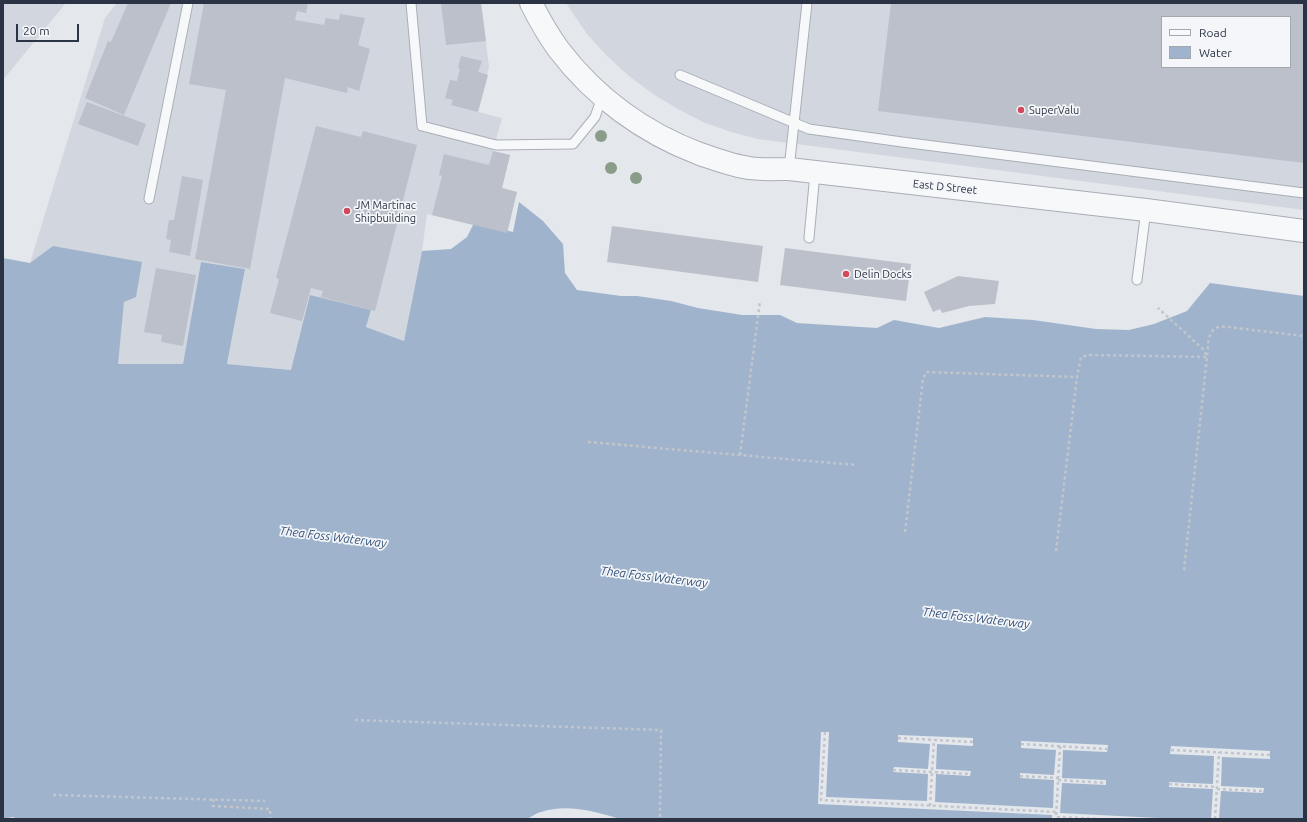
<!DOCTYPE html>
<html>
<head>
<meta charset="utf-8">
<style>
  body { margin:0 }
  #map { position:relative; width:1307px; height:822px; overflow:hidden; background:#e4e7ec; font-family:Ubuntu,sans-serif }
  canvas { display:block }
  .frame { position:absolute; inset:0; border:4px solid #2b3445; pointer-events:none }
  .legend { position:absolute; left:1161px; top:16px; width:130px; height:52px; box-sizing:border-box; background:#f4f6f9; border:1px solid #a4a8b1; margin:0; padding:5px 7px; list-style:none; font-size:12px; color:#2b3445 }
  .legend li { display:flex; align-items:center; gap:8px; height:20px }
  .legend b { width:20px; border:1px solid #a4a8b1 }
  .scale { position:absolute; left:16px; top:24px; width:63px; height:18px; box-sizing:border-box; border:2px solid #2b3445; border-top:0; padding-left:5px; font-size:12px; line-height:14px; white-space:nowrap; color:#2b3445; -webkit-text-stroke:3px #f4f6f9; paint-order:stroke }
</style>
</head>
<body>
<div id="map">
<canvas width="1307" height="822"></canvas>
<div class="frame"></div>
<ul class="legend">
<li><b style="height:5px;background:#f7f8fa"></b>Road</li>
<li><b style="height:11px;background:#9fb4cc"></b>Water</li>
</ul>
<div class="scale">20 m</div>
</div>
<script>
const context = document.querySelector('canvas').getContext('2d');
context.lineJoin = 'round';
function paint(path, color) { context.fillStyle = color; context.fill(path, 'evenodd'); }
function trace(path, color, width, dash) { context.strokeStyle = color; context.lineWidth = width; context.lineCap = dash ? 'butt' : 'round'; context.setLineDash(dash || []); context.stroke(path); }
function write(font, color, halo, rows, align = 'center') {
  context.font = font + ' Ubuntu,sans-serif'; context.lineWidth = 3.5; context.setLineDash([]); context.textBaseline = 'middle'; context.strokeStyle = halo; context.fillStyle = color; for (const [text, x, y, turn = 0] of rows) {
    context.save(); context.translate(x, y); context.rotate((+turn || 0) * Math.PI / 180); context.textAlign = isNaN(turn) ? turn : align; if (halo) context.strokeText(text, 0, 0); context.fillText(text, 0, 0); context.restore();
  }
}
const built = new Path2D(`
  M 3,3 L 66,3 L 3,80 Z
  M 117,3 L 481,3 L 489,67 L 478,112 L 502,118 L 493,151 L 510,155 L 502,188 L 517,192 L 507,233 L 427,214 L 422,251 L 404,341 L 366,327 L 371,310 L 291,370 L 227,364 L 245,269 L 201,262 L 183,364 L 117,364 L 124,302 L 30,263 L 105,18 Z
  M 566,3 L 1304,3 L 1304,210 L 758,139 L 731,132 L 703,122 L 678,109 L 653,94 L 629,76 L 607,56 L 587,34 ZM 1162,17 L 1290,17 L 1290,67 L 1162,67 Z`);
const water = new Path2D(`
  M 519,202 L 543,221 L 563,244 L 565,273 L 577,290 L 621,296 L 637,296 L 671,301 L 698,308 L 742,315 L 780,315 L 797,323 L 877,328 L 894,320 L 939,328 L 985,317 L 1033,320 L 1096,329 L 1129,330 L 1154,324 L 1187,311 L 1210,283 L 1304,296 L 1304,819 L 621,819 C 596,812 567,803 541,812 C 536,813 531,817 527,819 L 17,819 L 13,817 L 3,819 L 3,258 L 30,263 L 53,246 L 142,262 L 136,297 L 124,302 L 118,364 L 183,364 L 201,262 L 245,269 L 227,364 L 291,370 L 310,295 L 371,310 L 366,327 L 404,341 L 422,251 L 451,249 L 467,237 L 474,223 L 513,232 Z`);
const pier = new Path2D(`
  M 821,732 L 829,732 L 826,797 L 927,801 L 928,774 L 893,772 L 893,770 L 894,767 L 928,769 L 930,744 L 898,742 L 898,735 L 973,738 L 973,746 L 937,744 L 936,769 L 971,771 L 970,776 L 936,774 L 935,802 L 1053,808 L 1054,780 L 1020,778 L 1020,773 L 1054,775 L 1056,750 L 1021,748 L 1021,741 L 1108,745 L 1107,752 L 1063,750 L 1062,778 L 1106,780 L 1106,785 L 1062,783 L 1060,813 L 1177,819 L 1052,819 L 1052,815 L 818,804 Z
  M 1171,746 L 1270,751 L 1270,759 L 1222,757 L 1221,786 L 1264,788 L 1263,793 L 1221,791 L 1219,819 L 1211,819 L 1213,789 L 1169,787 L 1169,782 L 1213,784 L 1214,756 L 1170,754 Z`);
const building = new Path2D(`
  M 128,3 L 171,3 L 124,115 L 85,98 L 108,41 L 111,42 Z
  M 204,3 L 308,3 L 306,13 L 297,11 L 295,20 L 324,25 L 326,18 L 339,20 L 340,14 L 365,18 L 358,45 L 370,49 L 359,91 L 348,87 L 347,93 L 285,78 L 250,269 L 195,259 L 226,90 L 189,84 Z
  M 441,3 L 481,3 L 486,41 L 446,45 Z
  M 891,3 L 1304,3 L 1304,163 L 878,111 ZM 1162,17 L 1290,17 L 1290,67 L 1162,67 Z
  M 461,56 L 482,61 L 478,72 L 488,75 L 478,112 L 451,105 L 453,100 L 445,98 L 450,80 L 457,81 L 460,69 L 458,68 Z
  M 87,102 L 146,124 L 138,146 L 78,124 Z
  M 316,126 L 361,137 L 363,131 L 417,145 L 375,311 L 321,297 L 323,291 L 311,288 L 302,321 L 270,313 L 279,279 L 276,278 Z
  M 493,151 L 510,155 L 502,188 L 517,192 L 507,233 L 432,215 L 442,176 L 439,175 L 444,154 L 489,165 Z
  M 182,176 L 203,180 L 190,256 L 169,252 L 171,240 L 166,239 L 169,220 L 174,220 Z
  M 612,226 L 763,246 L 758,282 L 607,262 Z
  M 785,248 L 911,264 L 906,301 L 780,285 Z
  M 156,268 L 196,275 L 183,346 L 161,342 L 162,335 L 144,332 Z
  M 958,276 L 999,281 L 995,304 L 969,306 L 942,313 L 940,309 L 933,312 L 924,292 Z`);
const path = new Path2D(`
  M 588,442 L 856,465
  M 740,455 L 760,301
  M 905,532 L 923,379 L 926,372 L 1077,377
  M 1056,551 L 1077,377 L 1081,357 L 1090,355 L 1207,357 L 1204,350 L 1158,308
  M 1184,570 L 1207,357 C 1208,348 1207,330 1218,327 C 1221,326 1225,327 1228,327 L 1304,336
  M 355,720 L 661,730 L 660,819
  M 825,732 L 821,800 L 1056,812
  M 898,738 L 973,742
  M 1021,744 L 1107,749
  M 1060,746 L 1056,817 L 1100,819
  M 1171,750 L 1270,755
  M 893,770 L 971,774
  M 1020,776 L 1058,778
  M 1058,780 L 1106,783
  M 1169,784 L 1217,787
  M 1217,789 L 1264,791
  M 53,795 L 265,801
  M 213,799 L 213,806 L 270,809 L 270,819
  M 930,806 L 934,740
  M 1215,819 L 1219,752`);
const service = new Path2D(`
  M 411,3 L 422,126 L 496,145 L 573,144 L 595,117 L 602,97
  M 680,75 L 809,129 L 902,142 L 1304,193
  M 789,169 L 807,3
  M 149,199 L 188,3
  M 809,238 L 815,173
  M 1137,280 L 1146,210`);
const tertiary = new Path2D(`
  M 531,3 C 539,19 548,35 559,50 C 595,97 644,133 700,154 C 715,159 733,166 749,168 C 762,170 776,169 789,169 L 1146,210 L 1304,231`);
const trees = [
  [601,136],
  [611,168],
  [636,178]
];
const markers = [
  [1021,110,4,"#d1495b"],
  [347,211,4,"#d1495b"],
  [846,274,4,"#d1495b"]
];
const poiNames = [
  ["SuperValu",1029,110],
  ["JM Martinac",355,205],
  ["Shipbuilding",355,218],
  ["Delin Docks",854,274]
];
const streetNames = [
  ["East D Street",945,187,6]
];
const waterNames = [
  ["Thea Foss Waterway",333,537,7],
  ["Thea Foss Waterway",654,577,7],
  ["Thea Foss Waterway",976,618,7]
];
paint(built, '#d2d6de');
paint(water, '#9fb4cc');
paint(pier, '#e4e7ec');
paint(building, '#bbc0ca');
trace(service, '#a9aeb7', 11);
trace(tertiary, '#a9aeb7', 24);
trace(path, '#c2c5cb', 2.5, [3, 3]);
trace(service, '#f7f8fa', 9);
trace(tertiary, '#f7f8fa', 22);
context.fillStyle = '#899d89';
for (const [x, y] of trees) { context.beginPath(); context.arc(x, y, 6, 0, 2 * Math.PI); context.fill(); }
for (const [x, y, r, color] of markers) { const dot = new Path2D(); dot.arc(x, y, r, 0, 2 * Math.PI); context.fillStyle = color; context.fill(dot); trace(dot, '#f4f6f9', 1.5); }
write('11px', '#2b3445', '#f4f6f9', poiNames, 'left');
write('11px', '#2b3445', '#f4f6f9', streetNames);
write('italic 12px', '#34527a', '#f4f6f9', waterNames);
</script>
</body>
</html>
